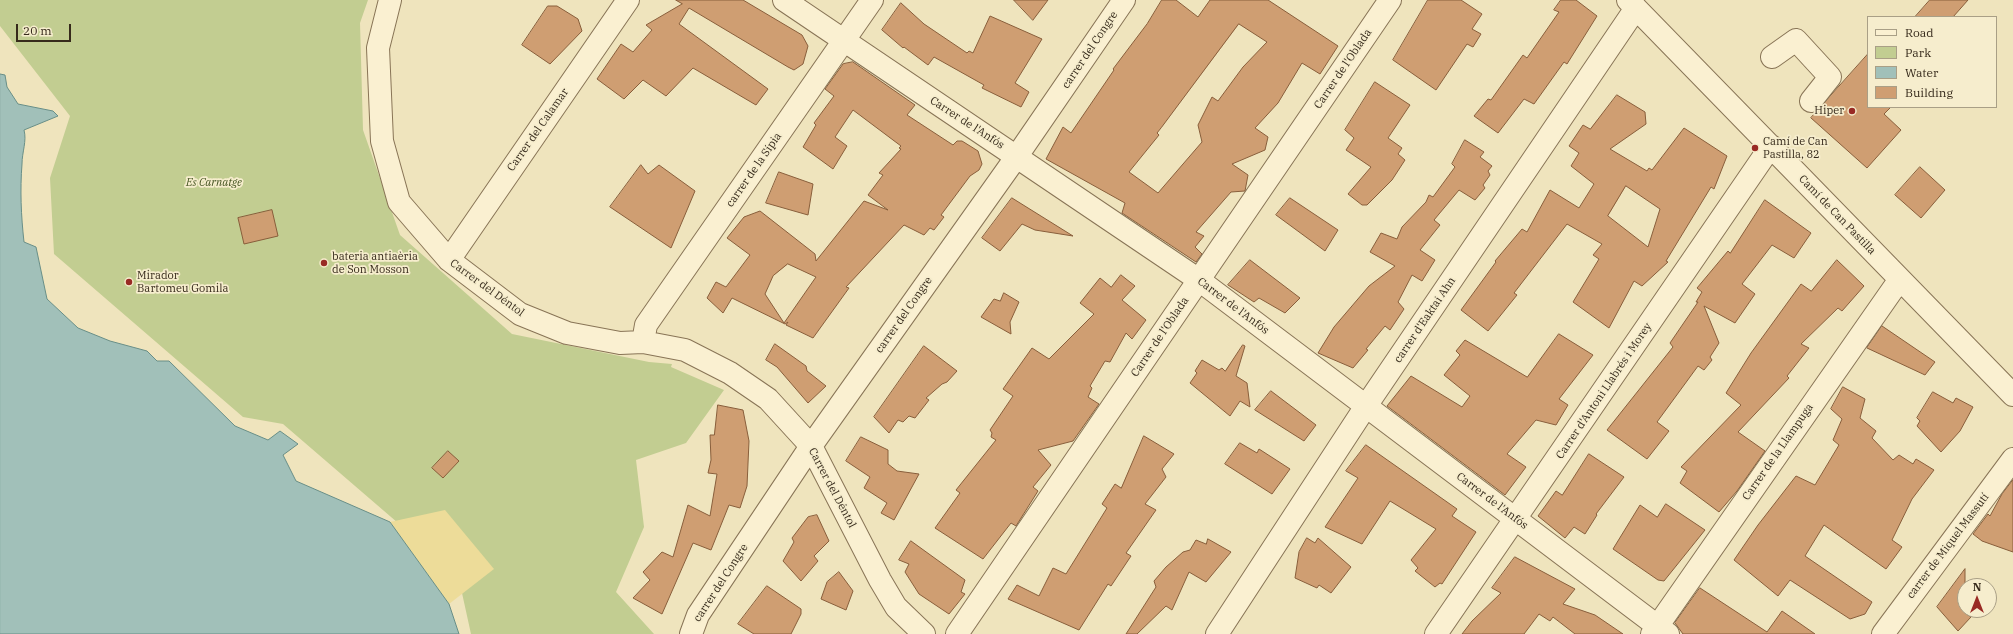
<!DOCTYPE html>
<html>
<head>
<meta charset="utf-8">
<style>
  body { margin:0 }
  #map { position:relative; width:2013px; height:634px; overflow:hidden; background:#efe4bd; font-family:"IBM Plex Serif",serif }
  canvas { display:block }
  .legend { position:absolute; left:1867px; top:16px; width:130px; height:92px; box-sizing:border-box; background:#f6edcd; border:1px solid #a99f86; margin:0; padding:5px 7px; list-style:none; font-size:12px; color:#362a1b }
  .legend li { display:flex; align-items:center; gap:8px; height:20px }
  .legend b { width:20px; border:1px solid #a99f86 }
  .north { position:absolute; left:1957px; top:578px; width:40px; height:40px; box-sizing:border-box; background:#f6edcd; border:1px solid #a99f86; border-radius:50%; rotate:0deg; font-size:11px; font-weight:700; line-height:16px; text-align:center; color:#362a1b }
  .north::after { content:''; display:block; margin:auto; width:14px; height:18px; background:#992a24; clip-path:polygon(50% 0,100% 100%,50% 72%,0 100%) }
  .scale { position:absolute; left:16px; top:24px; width:55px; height:18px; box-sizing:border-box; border:2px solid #362a1b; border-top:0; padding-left:5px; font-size:12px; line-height:14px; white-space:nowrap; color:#362a1b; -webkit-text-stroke:3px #f6edcd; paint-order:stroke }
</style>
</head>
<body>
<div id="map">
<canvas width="2013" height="634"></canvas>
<ul class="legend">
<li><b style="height:5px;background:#faf0d1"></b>Road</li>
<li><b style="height:11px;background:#c2cd91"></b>Park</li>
<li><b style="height:11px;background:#a1c0b9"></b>Water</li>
<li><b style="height:11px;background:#cf9e72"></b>Building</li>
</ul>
<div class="north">N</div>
<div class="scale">20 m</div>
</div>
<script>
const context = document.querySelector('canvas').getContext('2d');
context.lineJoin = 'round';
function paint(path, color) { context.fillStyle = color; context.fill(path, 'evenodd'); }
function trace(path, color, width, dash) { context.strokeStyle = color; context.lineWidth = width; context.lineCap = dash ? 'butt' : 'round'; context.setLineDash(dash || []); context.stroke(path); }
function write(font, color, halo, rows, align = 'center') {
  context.font = font + ' "IBM Plex Serif",serif'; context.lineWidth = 3.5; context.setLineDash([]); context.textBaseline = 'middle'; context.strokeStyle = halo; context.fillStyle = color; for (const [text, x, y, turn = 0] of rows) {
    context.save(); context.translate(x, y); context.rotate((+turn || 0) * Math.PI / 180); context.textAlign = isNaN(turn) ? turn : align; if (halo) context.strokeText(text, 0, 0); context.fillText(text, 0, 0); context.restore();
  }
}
const green = new Path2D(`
  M 0,0 L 368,0 L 360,23 L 363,130 L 400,235 L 512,334 L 649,362 L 672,364 L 671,367 L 724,390 L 686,443 L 636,460 L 644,527 L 616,592 L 654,634 L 471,634 L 462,593 L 398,523 L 283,424 L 243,417 L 54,254 L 50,178 L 70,116 L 0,26 Z`);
const sand = new Path2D(`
  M 445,510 L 494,569 L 449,604 L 390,522 Z`);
const water = new Path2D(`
  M 0,74 L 5,75 L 7,87 L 18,104 L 53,111 L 58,116 L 24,130 C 27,141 22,152 22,164 C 20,190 21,215 24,242 L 36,247 L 47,299 L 78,328 L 110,341 L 147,351 L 157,361 L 169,361 L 235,426 L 268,440 L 280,431 L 298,444 L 283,455 L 296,481 L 390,522 L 449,604 L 459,634 L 0,634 Z`);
const building = new Path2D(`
  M 676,0 L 743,0 L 802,35 L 808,46 L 803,64 L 794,70 L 788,67 L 689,8 L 679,24 L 768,89 L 756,105 L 693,68 L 666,96 L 643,80 L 624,99 L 597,79 L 621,44 L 633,52 L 652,30 L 646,25 L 682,4 Z
  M 1014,0 L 1048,0 L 1033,20 Z
  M 1162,0 L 1176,0 L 1198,17 L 1210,0 L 1268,0 L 1338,46 L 1320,74 L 1302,63 L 1278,103 L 1255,128 L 1268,137 L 1265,150 L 1232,164 L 1248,175 L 1245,191 L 1231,192 L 1196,232 L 1204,236 L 1195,247 L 1202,254 L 1196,262 L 1122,213 L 1125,203 L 1046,159 L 1063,127 L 1071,133 L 1114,70 L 1113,69 L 1147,24 ZM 1239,24 L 1267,42 L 1243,67 L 1218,101 L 1212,97 L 1198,125 L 1202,142 L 1158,193 L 1129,172 L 1159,135 L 1157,133 L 1161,128 Z
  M 1428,0 L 1461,0 L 1482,14 L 1472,29 L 1481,34 L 1473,47 L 1467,44 L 1436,90 L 1393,60 Z
  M 1561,0 L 1576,0 L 1597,16 L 1567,64 L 1564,62 L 1534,104 L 1524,99 L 1498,133 L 1474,116 L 1488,99 L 1491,100 L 1523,55 L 1527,58 L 1559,12 L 1554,10 Z
  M 1930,0 L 1968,0 L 1953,17 L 1915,17 Z
  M 901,3 L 924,24 L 967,53 L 969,51 L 973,53 L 990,16 L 1042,39 L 1015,83 L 1029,92 L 1021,107 L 982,88 L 984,85 L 934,57 L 928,65 L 904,47 L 903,48 L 882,30 Z
  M 548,6 L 557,6 L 578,19 L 582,31 L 550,64 L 522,45 Z
  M 1868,54 L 1868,107 L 1891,107 L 1884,114 L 1901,130 L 1867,168 L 1811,118 Z
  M 853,62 L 915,105 L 907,115 L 953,145 L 957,141 L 962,141 L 978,151 L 982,164 L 979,170 L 970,176 L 941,215 L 944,217 L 934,230 L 930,228 L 924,235 L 904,225 L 846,287 L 849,288 L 813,338 L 786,325 L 788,322 L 785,324 L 732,298 L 723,313 L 707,298 L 716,282 L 726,287 L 750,255 L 727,238 L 744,217 L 760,211 L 815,254 L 816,261 L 864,201 L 888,210 L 868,195 L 883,175 L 879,173 L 901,149 L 899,148 L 901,146 L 853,110 L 835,137 L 847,146 L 833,169 L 803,147 L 816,125 L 814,123 L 834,96 L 825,89 L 843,64 ZM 788,264 L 816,277 L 784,323 L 765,294 L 773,276 Z
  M 1375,82 L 1410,105 L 1388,138 L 1402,148 L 1398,154 L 1405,160 L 1392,180 L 1367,205 L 1362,205 L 1348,194 L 1371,167 L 1346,150 L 1354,138 L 1345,130 Z
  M 1617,95 L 1645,112 L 1646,124 L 1610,149 L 1647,171 L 1649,168 L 1652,170 L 1684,128 L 1727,156 L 1714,189 L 1711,187 L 1666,261 L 1668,262 L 1642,286 L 1634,281 L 1609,328 L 1573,302 L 1599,259 L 1593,255 L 1602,244 L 1567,224 L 1514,293 L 1517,295 L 1488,331 L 1461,310 L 1496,262 L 1495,261 L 1522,229 L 1527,232 L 1550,190 L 1579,208 L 1594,184 L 1571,166 L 1579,153 L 1569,146 L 1583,125 L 1590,129 ZM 1626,186 L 1660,209 L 1648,247 L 1608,216 Z
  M 1465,140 L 1484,152 L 1480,157 L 1492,166 L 1488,171 L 1490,175 L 1483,185 L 1485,188 L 1475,200 L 1459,190 L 1434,220 L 1440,225 L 1420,250 L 1435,260 L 1422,281 L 1412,275 L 1398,302 L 1404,309 L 1390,330 L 1385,326 L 1366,349 L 1368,350 L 1353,368 L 1318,353 L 1334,327 L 1369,286 L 1395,266 L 1370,252 L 1381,233 L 1397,239 L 1402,227 L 1426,202 L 1429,195 L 1433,197 L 1455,167 L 1452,164 Z
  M 641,165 L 648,174 L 659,165 L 695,191 L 671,248 L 610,207 Z
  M 1920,167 L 1945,190 L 1921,218 L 1895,195 Z
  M 779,172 L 813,184 L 808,215 L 766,203 Z
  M 1012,198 L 1073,236 L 1035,230 L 1022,224 L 1000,251 L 982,238 Z
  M 1290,198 L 1338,230 L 1325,251 L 1276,215 Z
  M 1765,200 L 1811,233 L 1794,258 L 1772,245 L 1742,284 L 1755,294 L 1735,323 L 1704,306 L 1719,343 L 1710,357 L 1712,360 L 1704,370 L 1698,366 L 1657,422 L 1669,431 L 1647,459 L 1607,430 L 1673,347 L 1670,343 L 1698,302 L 1696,302 L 1702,292 L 1697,288 L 1728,251 L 1730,253 Z
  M 272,210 L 278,236 L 244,244 L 238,218 Z
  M 1250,260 L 1300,298 L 1285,313 L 1259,298 L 1254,302 L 1228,285 Z
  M 1837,260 L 1864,286 L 1842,311 L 1838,308 L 1801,344 L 1809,348 L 1787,376 L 1789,378 L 1738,432 L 1765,451 L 1737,491 L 1719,512 L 1680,483 L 1687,471 L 1681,467 L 1741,405 L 1726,393 L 1751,353 L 1801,284 L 1811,291 Z
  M 1121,275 L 1135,286 L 1122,300 L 1146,320 L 1132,339 L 1126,333 L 1110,362 L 1105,361 L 1090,386 L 1092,388 L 1088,397 L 1099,404 L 1073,441 L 1038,450 L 1051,465 L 1033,487 L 1038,491 L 1016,526 L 1011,523 L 983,559 L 935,528 L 960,493 L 956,490 L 996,440 L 991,437 L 992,433 L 990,430 L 1013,396 L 1003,389 L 1032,348 L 1049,359 L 1094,314 L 1080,303 L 1100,278 L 1111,287 Z
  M 1004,293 L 1019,302 L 1010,322 L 1011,334 L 981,317 L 994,299 L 1000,301 Z
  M 1882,326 L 1935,362 L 1925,375 L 1867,348 Z
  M 1559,334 L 1593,355 L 1559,399 L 1568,405 L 1556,425 L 1536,420 L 1507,454 L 1526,467 L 1505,495 L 1387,406 L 1411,376 L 1462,407 L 1470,396 L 1444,375 L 1460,355 L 1456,351 L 1465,340 L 1527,377 Z
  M 775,344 L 806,366 L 807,371 L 826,386 L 808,403 L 777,367 L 766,360 Z
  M 1243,345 L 1245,346 L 1236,376 L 1247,383 L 1250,407 L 1240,401 L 1230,416 L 1190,383 L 1197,373 L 1195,371 L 1202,360 L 1219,370 L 1222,368 L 1225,371 Z
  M 924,346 L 957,371 L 947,382 L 942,384 L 926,398 L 929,400 L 915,418 L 909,416 L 903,422 L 898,420 L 889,433 L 874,417 Z
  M 1843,387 L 1865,399 L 1860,418 L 1876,431 L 1872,438 L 1893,460 L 1899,455 L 1913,464 L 1916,459 L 1934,470 L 1912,499 L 1892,540 L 1902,547 L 1886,569 L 1824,525 L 1805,556 L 1872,602 L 1865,614 L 1850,619 L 1790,580 L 1778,596 L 1734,560 L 1758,525 L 1796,476 L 1815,485 L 1839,445 L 1833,440 L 1842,419 L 1831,409 Z
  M 1271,391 L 1316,425 L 1304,441 L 1255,410 Z
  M 1933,392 L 1953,403 L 1956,398 L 1973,407 L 1960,431 L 1941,452 L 1917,426 L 1920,421 L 1917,418 Z
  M 718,405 L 743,410 L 749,441 L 747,486 L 740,508 L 729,505 L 711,550 L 693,543 L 662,614 L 633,598 L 650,580 L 643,572 L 662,552 L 673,557 L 688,505 L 710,516 L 717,474 L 708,473 L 711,460 L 710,435 L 714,435 Z
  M 1144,436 L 1174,454 L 1162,469 L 1166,477 L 1145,504 L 1156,510 L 1126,553 L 1131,556 L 1111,586 L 1108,584 L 1079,630 L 1008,599 L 1017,585 L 1039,596 L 1053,568 L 1066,574 L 1107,508 L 1102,504 L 1115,484 L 1121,488 Z
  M 861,437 L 888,450 L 888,464 L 897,471 L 919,474 L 894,520 L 881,513 L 887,503 L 864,488 L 870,477 L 846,461 Z
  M 1240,443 L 1257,453 L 1259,449 L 1290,469 L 1272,494 L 1225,464 Z
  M 1366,445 L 1457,509 L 1452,516 L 1476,532 L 1442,584 L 1440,583 L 1435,587 L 1415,571 L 1418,568 L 1411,560 L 1436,529 L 1390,501 L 1362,544 L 1325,527 L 1358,478 L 1346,471 Z
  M 448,451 L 459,461 L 443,478 L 432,468 Z
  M 1589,454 L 1624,477 L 1596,514 L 1597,515 L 1585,534 L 1574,527 L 1565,538 L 1538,516 L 1556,491 L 1562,495 Z
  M 2013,480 L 2013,552 L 1982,541 L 1973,534 L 1988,514 L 1990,516 L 2002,494 Z
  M 1666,504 L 1705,530 L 1664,581 L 1658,580 L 1613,549 L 1640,505 L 1657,517 Z
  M 817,515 L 829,541 L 814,556 L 818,561 L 801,581 L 783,561 L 794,542 L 792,538 L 808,517 Z
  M 1307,538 L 1315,543 L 1318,538 L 1351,567 L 1331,593 L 1319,585 L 1317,588 L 1295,578 L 1299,552 Z
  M 1208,539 L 1231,552 L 1206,582 L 1189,572 L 1172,610 L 1166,606 L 1137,634 L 1126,634 L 1156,587 L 1154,581 L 1166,567 L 1183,552 L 1190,550 L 1196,540 L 1206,544 Z
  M 911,541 L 965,580 L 961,592 L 965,594 L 949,614 L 919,594 L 905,572 L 909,564 L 899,560 Z
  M 1515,557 L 1575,589 L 1563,604 L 1595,615 L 1623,634 L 1575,634 L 1553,617 L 1550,621 L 1539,614 L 1524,634 L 1462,634 L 1472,621 L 1501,593 L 1492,588 Z
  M 1965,569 L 1965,613 L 1971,617 L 1958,631 L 1937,607 Z
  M 839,572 L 853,591 L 846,610 L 821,599 L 827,582 Z
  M 767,586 L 801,609 L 801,614 L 791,634 L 754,634 L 738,624 Z
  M 1700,588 L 1767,632 L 1782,611 L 1815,634 L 1683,634 L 1675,623 Z`);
const minor = new Path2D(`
  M 390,0 L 378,48 L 382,141 L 399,202 L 449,260 L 520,314 L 567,333 L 620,343 L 643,342 L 685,350 L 730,373 L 768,399 L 811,446 L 880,580 L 896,607 L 924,634
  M 784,0 L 1199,280 L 1668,634
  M 1628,0 L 2013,395
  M 1772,57 L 1796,40 L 1830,77 L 1811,101
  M 449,260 L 628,0
  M 643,342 L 646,325 L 872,0
  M 691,634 L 698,615 L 811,446 L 1017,156 L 1124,0
  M 957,634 L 1390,0
  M 1217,634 L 1366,406 L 1636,8
  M 1436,634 L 1771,146
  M 1652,634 L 1900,279
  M 1883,634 L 2013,459`);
const markers = [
  [1852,111,4,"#992a24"],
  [1755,148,4,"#992a24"],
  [324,263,4,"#992a24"],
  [129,282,4,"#992a24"]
];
const streetNames = [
  ["carrer del Congre",1090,50,-56],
  ["Carrer de l'Oblada",1343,69,-56],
  ["Carrer de l'Anfós",967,123,33],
  ["Carrer del Calamar",538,130,-55],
  ["carrer de la Sípia",754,170,-55],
  ["Camí de Can Pastilla",1837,215,46],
  ["Carrer del Déntol",487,288,36],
  ["Carrer de l'Anfós",1233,306,37],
  ["carrer del Congre",904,315,-55],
  ["carrer d'Eaktai Ahn",1425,320,-56],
  ["Carrer de l'Oblada",1160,337,-56],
  ["Carrer d'Antoni Llabrés i Morey",1604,391,-56],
  ["Carrer de la Llampuga",1778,452,-55],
  ["Carrer del Déntol",832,488,62],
  ["Carrer de l'Anfós",1492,501,37],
  ["carrer de Miquel Massutí",1948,546,-53],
  ["carrer del Congre",721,583,-57]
];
const poiNames = [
  ["Hiper",1844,111,"right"],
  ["Camí de Can",1763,142],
  ["Pastilla, 82",1763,155],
  ["bateria antiaèria",332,257],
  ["de Son Mosson",332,270],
  ["Mirador",137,276],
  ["Bartomeu Gomila",137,289]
];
const parkNames = [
  ["Es Carnatge",214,183]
];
paint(green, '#c2cd91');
paint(sand, '#eddc99');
paint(water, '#a1c0b9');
trace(water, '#688e87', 1);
paint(building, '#cf9e72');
trace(building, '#885e3b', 1);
trace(minor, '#887456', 24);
trace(minor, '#faf0d1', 22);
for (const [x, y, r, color] of markers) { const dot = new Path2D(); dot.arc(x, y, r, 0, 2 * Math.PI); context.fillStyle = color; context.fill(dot); trace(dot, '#f6edcd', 1.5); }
write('11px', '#362a1b', '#f6edcd', streetNames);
write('11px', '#362a1b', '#f6edcd', poiNames, 'left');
write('italic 11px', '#445421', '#f6edcd', parkNames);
</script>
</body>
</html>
